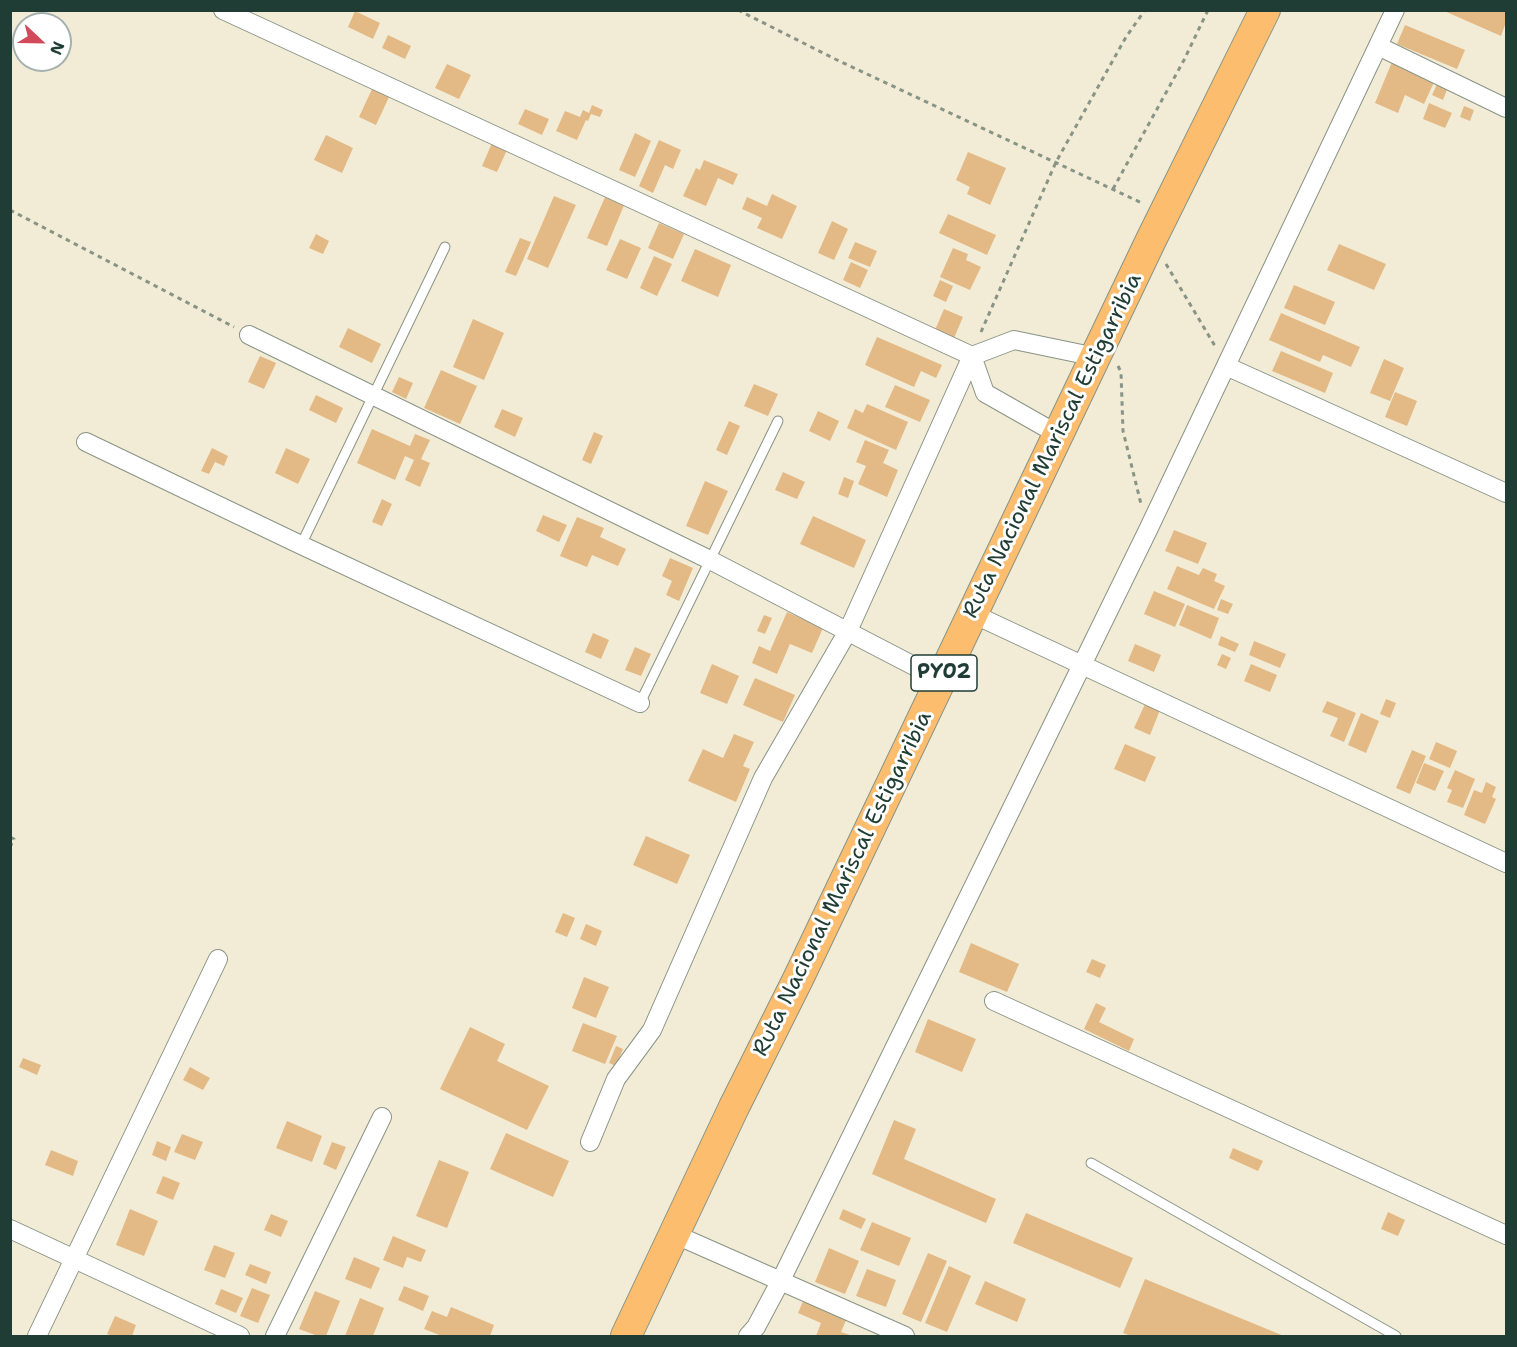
<!DOCTYPE html>
<html>
<head>
<meta charset="utf-8">
<style>
  body { margin:0 }
  #map { position:relative; width:1517px; height:1347px; overflow:hidden; background:#f2ecd6; font-family:"Shantell Sans",sans-serif }
  canvas { display:block }
  .frame { position:absolute; inset:0; border:12px solid #1f3d34; pointer-events:none }
  .north { position:absolute; left:12px; top:12px; width:60px; height:60px; box-sizing:border-box; background:#fff; border:2px solid #a5b1ae; border-radius:50%; rotate:112deg; font-size:16px; font-weight:700; line-height:24px; text-align:center; color:#1f3d34 }
  .north::after { content:''; display:block; margin:auto; width:21px; height:27px; background:#d1495b; clip-path:polygon(50% 0,100% 100%,50% 72%,0 100%) }
</style>
</head>
<body>
<div id="map">
<canvas width="1517" height="1347"></canvas>
<div class="frame"></div>
<div class="north">N</div>
</div>
<script>
const context = document.querySelector('canvas').getContext('2d');
context.lineJoin = 'round';
function paint(path, color) { context.fillStyle = color; context.fill(path, 'evenodd'); }
function trace(path, color, width, dash) { context.strokeStyle = color; context.lineWidth = width; context.lineCap = dash ? 'butt' : 'round'; context.setLineDash(dash || []); context.stroke(path); }
function write(font, color, halo, rows, align = 'center') {
  context.font = font + ' "Shantell Sans",sans-serif'; context.lineWidth = 6; context.setLineDash([]); context.textBaseline = 'middle'; context.strokeStyle = halo; context.fillStyle = color; for (const [text, x, y, turn = 0] of rows) {
    context.save(); context.translate(x, y); context.rotate((+turn || 0) * Math.PI / 180); context.textAlign = isNaN(turn) ? turn : align; if (halo) context.strokeText(text, 0, 0); context.fillText(text, 0, 0); context.restore();
  }
}
const building = new Path2D(`
  M 1442,10 L 1506,10 L 1506,22 L 1501,36 Z
  M 355,11 L 380,23 L 373,39 L 348,27 Z
  M 1405,25 L 1465,50 L 1457,69 L 1397,44 Z
  M 388,35 L 411,46 L 405,59 L 382,48 Z
  M 1392,62 L 1435,80 L 1424,104 L 1405,95 L 1398,113 L 1375,103 Z
  M 447,64 L 471,75 L 459,99 L 435,88 Z
  M 1438,82 L 1448,87 L 1443,100 L 1432,95 Z
  M 373,87 L 390,95 L 376,125 L 359,117 Z
  M 1429,103 L 1452,113 L 1445,128 L 1423,119 Z
  M 592,105 L 603,110 L 600,117 L 591,114 L 588,121 L 586,120 L 577,140 L 556,131 L 565,111 L 580,117 L 583,110 L 589,113 Z
  M 1464,106 L 1474,110 L 1470,121 L 1460,117 Z
  M 525,109 L 549,119 L 542,135 L 518,124 Z
  M 635,133 L 651,141 L 635,177 L 619,170 Z
  M 326,135 L 353,148 L 342,173 L 314,160 Z
  M 659,140 L 681,150 L 673,169 L 665,165 L 653,193 L 639,186 Z
  M 492,143 L 507,150 L 497,172 L 482,166 Z
  M 968,152 L 1006,168 L 990,205 L 967,194 L 970,187 L 956,180 Z
  M 704,160 L 738,174 L 733,185 L 718,178 L 706,206 L 683,196 L 696,168 L 700,170 Z
  M 772,194 L 797,206 L 782,239 L 757,228 L 762,218 L 742,209 L 747,197 L 767,206 Z
  M 606,195 L 625,203 L 607,246 L 587,238 Z
  M 554,196 L 576,205 L 548,268 L 527,259 Z
  M 948,214 L 996,235 L 987,255 L 939,233 Z
  M 832,221 L 848,229 L 834,260 L 818,253 Z
  M 659,223 L 684,234 L 673,259 L 648,248 Z
  M 316,234 L 329,241 L 323,254 L 309,248 Z
  M 520,238 L 531,242 L 516,276 L 505,272 Z
  M 620,239 L 641,248 L 627,279 L 606,270 Z
  M 855,242 L 877,251 L 870,267 L 848,258 Z
  M 1339,244 L 1386,264 L 1374,290 L 1327,270 Z
  M 953,248 L 968,254 L 966,260 L 981,267 L 970,290 L 940,277 Z
  M 695,249 L 731,265 L 718,297 L 681,281 Z
  M 654,256 L 672,264 L 657,296 L 640,288 Z
  M 851,262 L 868,270 L 860,288 L 843,280 Z
  M 940,280 L 953,286 L 946,302 L 933,296 Z
  M 1294,285 L 1335,302 L 1325,325 L 1284,308 Z
  M 944,309 L 963,317 L 954,338 L 935,330 Z
  M 1281,313 L 1360,347 L 1351,367 L 1323,355 L 1320,362 L 1269,340 Z
  M 473,319 L 504,333 L 484,380 L 453,367 Z
  M 348,328 L 381,344 L 372,363 L 339,347 Z
  M 877,337 L 942,365 L 936,378 L 921,371 L 914,387 L 865,365 Z
  M 1281,351 L 1333,373 L 1325,393 L 1272,371 Z
  M 260,356 L 276,363 L 264,389 L 248,382 Z
  M 1384,359 L 1404,368 L 1390,401 L 1370,393 Z
  M 441,370 L 477,386 L 460,424 L 424,408 Z
  M 399,377 L 413,383 L 406,399 L 392,392 Z
  M 754,384 L 778,394 L 768,416 L 744,406 Z
  M 895,385 L 930,400 L 920,422 L 885,407 Z
  M 1395,392 L 1417,401 L 1407,426 L 1385,417 Z
  M 316,395 L 343,408 L 336,423 L 309,410 Z
  M 867,404 L 908,422 L 896,450 L 847,428 L 855,409 L 863,413 Z
  M 502,409 L 523,418 L 515,437 L 494,427 Z
  M 818,411 L 839,421 L 830,441 L 809,431 Z
  M 729,421 L 740,426 L 727,455 L 716,450 Z
  M 372,429 L 410,446 L 415,434 L 430,440 L 421,459 L 430,463 L 420,487 L 405,480 L 414,460 L 405,456 L 395,480 L 357,463 Z
  M 594,432 L 603,436 L 591,464 L 582,460 Z
  M 865,440 L 889,450 L 883,463 L 898,470 L 887,497 L 858,484 L 866,466 L 856,462 Z
  M 212,448 L 228,456 L 224,466 L 215,462 L 209,474 L 201,471 Z
  M 286,448 L 310,459 L 298,484 L 275,473 Z
  M 783,472 L 805,482 L 797,499 L 775,490 Z
  M 844,477 L 854,481 L 848,498 L 838,494 Z
  M 705,481 L 728,491 L 708,535 L 686,526 Z
  M 382,499 L 392,504 L 382,526 L 372,522 Z
  M 543,515 L 567,525 L 559,542 L 536,531 Z
  M 813,516 L 866,540 L 854,568 L 800,544 Z
  M 577,517 L 604,528 L 600,537 L 626,549 L 618,566 L 592,555 L 587,567 L 560,556 Z
  M 1174,530 L 1207,543 L 1198,564 L 1165,551 Z
  M 670,558 L 693,568 L 679,601 L 666,595 L 672,581 L 662,576 Z
  M 1177,566 L 1199,575 L 1203,568 L 1217,574 L 1214,581 L 1225,586 L 1214,609 L 1167,589 Z
  M 1154,591 L 1185,604 L 1175,627 L 1144,614 Z
  M 1221,599 L 1233,604 L 1228,614 L 1217,610 Z
  M 1187,605 L 1219,618 L 1211,639 L 1179,625 Z
  M 787,612 L 823,628 L 812,653 L 790,644 L 777,674 L 752,663 L 759,646 L 770,651 Z
  M 764,615 L 772,618 L 765,634 L 757,631 Z
  M 593,633 L 609,640 L 601,659 L 585,652 Z
  M 1221,636 L 1239,644 L 1235,652 L 1218,645 Z
  M 1254,641 L 1286,654 L 1280,668 L 1249,655 Z
  M 1135,644 L 1161,655 L 1154,672 L 1128,661 Z
  M 635,647 L 651,654 L 641,676 L 625,670 Z
  M 1222,654 L 1231,658 L 1226,669 L 1217,665 Z
  M 712,664 L 739,676 L 727,704 L 700,693 Z
  M 1251,664 L 1277,675 L 1270,692 L 1244,681 Z
  M 755,678 L 795,695 L 783,722 L 743,705 Z
  M 1386,699 L 1396,703 L 1390,718 L 1380,714 Z
  M 1327,701 L 1356,713 L 1344,742 L 1330,736 L 1338,718 L 1322,712 Z
  M 1145,704 L 1160,710 L 1150,735 L 1134,728 Z
  M 1361,713 L 1379,721 L 1366,753 L 1348,745 Z
  M 734,734 L 754,742 L 743,766 L 750,769 L 736,802 L 688,781 L 703,749 L 723,758 Z
  M 1436,742 L 1457,751 L 1450,768 L 1429,759 Z
  M 1125,744 L 1156,757 L 1145,782 L 1114,769 Z
  M 1412,750 L 1426,756 L 1410,794 L 1396,788 Z
  M 1424,763 L 1444,771 L 1435,791 L 1416,783 Z
  M 1455,770 L 1475,779 L 1463,808 L 1447,802 L 1452,790 L 1447,788 Z
  M 1486,782 L 1496,787 L 1492,797 L 1496,799 L 1485,824 L 1464,815 L 1474,790 L 1482,793 Z
  M 646,836 L 690,855 L 677,884 L 633,865 Z
  M 563,913 L 575,918 L 567,937 L 555,932 Z
  M 586,924 L 602,931 L 596,946 L 580,939 Z
  M 971,943 L 1019,964 L 1007,992 L 959,972 Z
  M 1092,959 L 1106,965 L 1100,978 L 1086,972 Z
  M 584,977 L 609,987 L 596,1018 L 572,1008 Z
  M 1096,1003 L 1106,1008 L 1099,1022 L 1134,1039 L 1129,1051 L 1084,1029 Z
  M 928,1019 L 976,1039 L 962,1072 L 915,1052 Z
  M 583,1023 L 617,1036 L 605,1064 L 572,1051 Z
  M 470,1027 L 505,1044 L 497,1061 L 549,1086 L 527,1130 L 440,1089 Z
  M 616,1046 L 623,1049 L 616,1066 L 609,1063 Z
  M 23,1058 L 41,1065 L 37,1075 L 19,1067 Z
  M 190,1067 L 210,1078 L 203,1090 L 183,1080 Z
  M 894,1120 L 916,1129 L 904,1159 L 996,1199 L 986,1223 L 872,1174 Z
  M 287,1121 L 322,1136 L 312,1162 L 276,1148 Z
  M 506,1133 L 569,1161 L 553,1197 L 490,1169 Z
  M 182,1134 L 203,1142 L 195,1160 L 174,1152 Z
  M 157,1141 L 171,1147 L 166,1161 L 152,1155 Z
  M 332,1142 L 346,1147 L 336,1170 L 323,1164 Z
  M 1233,1148 L 1263,1161 L 1258,1171 L 1229,1158 Z
  M 51,1150 L 78,1161 L 73,1176 L 45,1165 Z
  M 439,1160 L 469,1172 L 447,1228 L 416,1216 Z
  M 163,1176 L 180,1183 L 173,1200 L 156,1193 Z
  M 130,1209 L 158,1221 L 144,1256 L 116,1245 Z
  M 843,1209 L 866,1219 L 861,1229 L 839,1219 Z
  M 1388,1212 L 1405,1220 L 1398,1236 L 1381,1229 Z
  M 1026,1213 L 1133,1258 L 1120,1288 L 1013,1243 Z
  M 271,1214 L 288,1221 L 281,1237 L 264,1230 Z
  M 872,1222 L 911,1238 L 899,1266 L 860,1250 Z
  M 393,1236 L 426,1250 L 421,1262 L 407,1257 L 403,1268 L 383,1260 Z
  M 214,1245 L 235,1253 L 225,1278 L 204,1270 Z
  M 829,1248 L 859,1261 L 845,1294 L 815,1282 Z
  M 928,1253 L 947,1261 L 921,1322 L 902,1314 Z
  M 354,1257 L 380,1268 L 371,1289 L 345,1279 Z
  M 250,1264 L 271,1272 L 266,1284 L 245,1275 Z
  M 949,1266 L 971,1276 L 947,1332 L 925,1323 Z
  M 867,1269 L 896,1280 L 886,1307 L 856,1296 Z
  M 1145,1279 L 1284,1336 L 1131,1336 L 1123,1333 Z
  M 985,1281 L 1026,1299 L 1017,1322 L 975,1304 Z
  M 404,1286 L 429,1296 L 423,1311 L 398,1300 Z
  M 252,1288 L 270,1295 L 258,1323 L 240,1316 Z
  M 221,1289 L 243,1298 L 236,1313 L 215,1304 Z
  M 315,1291 L 340,1301 L 326,1336 L 318,1336 L 299,1329 Z
  M 360,1298 L 384,1308 L 373,1336 L 345,1336 Z
  M 804,1299 L 847,1318 L 841,1332 L 853,1336 L 816,1336 L 821,1323 L 798,1313 Z
  M 451,1307 L 494,1325 L 490,1336 L 442,1336 L 424,1329 L 432,1311 L 447,1317 Z
  M 115,1316 L 136,1325 L 132,1336 L 112,1336 L 107,1334 Z`);
const path = new Path2D(`
  M 738,10 L 835,59 L 1144,204
  M 1113,189 L 1184,60 L 1208,10
  M 10,210 L 234,327
  M 1166,264 L 1215,346
  M 981,332 L 1056,162 L 1126,37 L 1145,10
  M 1118,366 L 1121,372 L 1123,431 L 1141,504
  M 10,837 L 14,839 L 10,847`);
const service = new Path2D(`
  M 301,545 L 445,247
  M 640,703 L 778,421
  M 1091,1163 L 1396,1336`);
const minor = new Path2D(`
  M 223,10 L 972,356 L 985,393 L 1059,435
  M 1378,46 L 1506,108
  M 249,335 L 710,560 L 941,680
  M 1226,366 L 1506,493
  M 86,442 L 301,545 L 640,703
  M 973,614 L 1506,863
  M 994,1001 L 1506,1235
  M 590,1142 L 616,1079 L 652,1030 L 763,778 L 848,631 L 972,356 L 1014,340 L 1096,357
  M 10,1229 L 240,1336
  M 674,1234 L 905,1336
  M 37,1336 L 218,959
  M 275,1336 L 382,1117
  M 748,1336 L 756,1327 L 781,1280 L 1147,532 L 1395,10`);
const primary = new Path2D(`
  M 626,1336 L 734,1107 L 798,979 L 1151,240 L 1265,10`);
const shields = [
  [944,673,66]
];
const shieldNames = [
  ["PY02",944,673]
];
const streetNames = [
  ["Ruta Nacional Mariscal Estigarribia",1053,446,-64],
  ["Ruta Nacional Mariscal Estigarribia",843,884,-64]
];
paint(building, '#e3ba85');
trace(service, '#889485', 11);
trace(minor, '#889485', 20);
trace(primary, '#889485', 32);
trace(path, '#889485', 3, [4.5, 4.5]);
trace(service, '#fff', 9);
trace(minor, '#fff', 18);
trace(primary, '#fcbd6f', 30);
for (const [x, y, w] of shields) { const box = new Path2D(); box.roundRect(x - w / 2, y - 18, w, 36, 4.5); context.fillStyle = '#fff'; context.fill(box); trace(box, '#1f3d34', 1.5); }
write('bold 21px', '#1f3d34', null, shieldNames);
write('22px', '#1f3d34', '#fff', streetNames);
</script>
</body>
</html>
